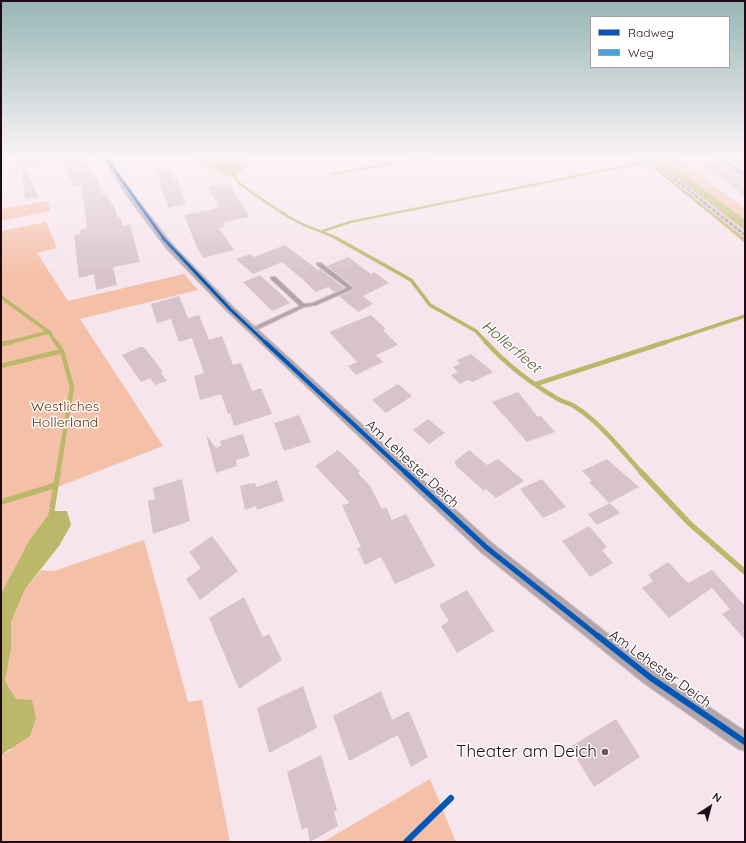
<!DOCTYPE html>
<html>
<head>
<meta charset="utf-8">
<style>
  body { margin:0 }
  #map { position:relative; width:746px; height:843px; overflow:hidden; background:#f6e5ec; font-family:Quicksand,sans-serif }
  canvas { display:block }
  .frame { position:absolute; inset:0; border:2px solid #210915; pointer-events:none }
  .legend { position:absolute; left:590px; top:16px; width:140px; height:52px; box-sizing:border-box; background:#fff; border:1px solid #a69da1; margin:0; padding:5px 7px; list-style:none; font-size:12px; color:#210915 }
  .legend li { display:flex; align-items:center; gap:8px; height:20px }
  .legend b { width:20px; border:1px solid #a69da1 }
  .north { position:absolute; left:690px; top:787px; width:40px; height:40px; -webkit-text-stroke:3px #fff; paint-order:stroke; rotate:36deg; font-size:11px; font-weight:700; line-height:16px; text-align:center; color:#210915 }
  .north::after { content:''; display:block; margin:auto; width:14px; height:18px; background:#210915; clip-path:polygon(50% 0,100% 100%,50% 72%,0 100%) }
</style>
</head>
<body>
<div id="map">
<canvas width="746" height="843"></canvas>
<div class="frame"></div>
<ul class="legend">
<li><b style="height:5px;background:#0057b8"></b>Radweg</li>
<li><b style="height:5px;background:#3ea1ea"></b>Weg</li>
</ul>
<div class="north">N</div>
</div>
<script>
const context = document.querySelector('canvas').getContext('2d');
context.lineJoin = 'round';
function paint(path, color) { context.fillStyle = color; context.fill(path, 'evenodd'); }
function trace(path, color, width, dash) { context.strokeStyle = color; context.lineWidth = width; context.lineCap = dash ? 'butt' : 'round'; context.setLineDash(dash || []); context.stroke(path); }
function write(font, color, halo, rows, align = 'center') {
  context.font = font + ' Quicksand,sans-serif'; context.lineWidth = 3; context.setLineDash([]); context.textBaseline = 'middle'; context.strokeStyle = halo; context.fillStyle = color; for (const [text, x, y, turn = 0] of rows) {
    context.save(); context.translate(x, y); context.rotate((+turn || 0) * Math.PI / 180); context.textAlign = isNaN(turn) ? turn : align; if (halo) context.strokeText(text, 0, 0); context.fillText(text, 0, 0); context.restore();
  }
}
const green = new Path2D(`
  M 630,157 L 676,157 L 745,209 L 745,243 L 647,163 Z
  M 48,201 L 50,211 L 1,221 L 1,209 Z
  M 46,222 L 57,248 L 37,253 L 68,301 L 184,274 L 198,290 L 80,319 L 163,446 L 55,488 L 49,525 L 1,625 L 1,231 Z
  M 144,540 L 188,702 L 202,700 L 230,842 L 1,842 L 1,755 L 11,750 L 16,699 L 5,681 L 11,649 L 11,622 L 25,589 L 41,570 L 54,571 Z
  M 430,779 L 456,842 L 323,842 Z`);
const water = new Path2D(`
  M 195,157 L 243,157 L 245,158 L 249,165 L 235,177 C 219,175 208,167 195,157 Z
  M 650,157 L 660,157 L 745,220 L 745,230 Z
  M 51,511 L 67,511 L 71,525 L 59,546 L 25,589 L 11,622 L 11,649 L 5,681 L 16,699 L 32,700 L 36,718 L 30,736 L 1,755 L 1,594 L 29,541 Z`);
const streamFar3 = new Path2D(`
  M 634,157 L 650,164 L 743,239
  M 235,172 L 235,177 L 239,183 C 258,197 277,211 298,222 C 311,229 325,232 338,239
  M 332,174 L 428,157
  M 323,231 L 350,222 L 646,162`);
const streamFar2 = new Path2D(`
  M 336,238 L 411,280 L 430,305 L 476,331 L 487,343
  M 742,238 L 745,241
  M 1,297 L 49,332 L 56,343
  M 7,343 L 49,332
  M 663,343 L 745,316`);
const streamFar1 = new Path2D(`
  M 56,342 L 62,351 L 72,387 L 58,473
  M 486,342 C 506,364 532,384 558,399 C 563,402 569,403 574,406 C 601,423 621,450 642,473
  M 1,344 L 11,342
  M 1,366 L 62,351
  M 536,384 L 666,342`);
const stream = new Path2D(`
  M 641,472 L 689,523 L 745,572
  M 1,502 L 56,485
  M 51,516 L 58,472`);
const building = new Path2D(`
  M 15,157 L 55,157 L 55,161 L 25,169 L 39,197 L 25,200 L 22,170 L 13,172 Z
  M 57,157 L 80,157 L 98,181 L 102,194 L 105,193 L 115,208 L 118,218 L 120,217 L 123,226 L 130,224 L 140,262 L 113,267 L 117,285 L 96,290 L 94,274 L 79,278 L 74,235 L 80,234 L 79,230 L 87,228 L 81,185 L 75,187 Z
  M 737,157 L 745,157 L 745,170 L 728,158 Z
  M 718,160 L 745,178 L 745,196 L 698,162 Z
  M 170,167 L 175,180 L 177,179 L 186,204 L 168,208 L 156,169 Z
  M 225,183 L 226,186 L 230,185 L 249,217 L 223,222 L 225,227 L 219,228 L 234,250 L 203,258 L 196,245 L 184,215 L 215,209 L 214,207 L 218,206 L 208,186 Z
  M 285,245 L 318,270 L 320,269 L 344,288 L 334,292 L 328,287 L 316,292 L 304,281 L 305,281 L 282,262 L 253,274 L 236,259 L 250,254 L 254,257 Z
  M 348,257 L 371,274 L 374,272 L 389,283 L 363,296 L 373,304 L 358,312 L 339,296 L 353,290 L 353,286 L 327,266 Z
  M 260,275 L 284,297 L 290,303 L 272,311 L 243,282 Z
  M 179,296 L 188,318 L 199,315 L 209,340 L 222,336 L 233,365 L 241,363 L 252,391 L 261,388 L 272,414 L 234,426 L 230,413 L 228,414 L 221,394 L 200,400 L 194,376 L 204,373 L 192,338 L 179,342 L 171,319 L 157,323 L 151,304 Z
  M 371,315 L 386,329 L 383,330 L 398,345 L 376,355 L 383,362 L 356,375 L 348,366 L 357,362 L 329,332 Z
  M 140,347 L 144,347 L 163,372 L 161,373 L 167,381 L 155,385 L 150,378 L 141,382 L 122,355 Z
  M 471,354 L 493,372 L 473,382 L 467,380 L 460,384 L 451,375 L 458,372 L 453,367 L 460,364 L 457,360 Z
  M 398,384 L 412,396 L 386,413 L 372,400 Z
  M 518,392 L 538,417 L 541,416 L 555,432 L 527,442 L 492,402 Z
  M 299,415 L 311,442 L 284,451 L 274,423 Z
  M 428,419 L 445,433 L 429,444 L 413,430 Z
  M 243,434 L 250,456 L 236,460 L 237,466 L 216,473 L 206,435 L 216,448 L 221,446 L 220,441 Z
  M 338,450 L 360,471 L 358,473 L 370,486 L 382,509 L 386,507 L 392,520 L 406,514 L 435,566 L 395,584 L 381,557 L 365,565 L 357,548 L 361,547 L 342,505 L 350,503 L 315,466 Z
  M 469,450 L 487,465 L 498,459 L 524,481 L 496,498 L 486,489 L 484,491 L 455,465 L 456,464 L 454,462 Z
  M 607,459 L 639,487 L 609,503 L 589,482 L 592,481 L 582,471 Z
  M 182,479 L 190,521 L 153,534 L 148,501 L 155,499 L 153,488 Z
  M 542,479 L 566,507 L 543,518 L 520,489 Z
  M 277,480 L 284,501 L 257,510 L 256,506 L 245,510 L 240,486 L 250,483 L 250,484 L 255,483 L 256,487 Z
  M 610,503 L 620,513 L 597,525 L 588,514 Z
  M 589,526 L 607,547 L 602,550 L 613,563 L 590,577 L 562,541 Z
  M 212,536 L 238,571 L 200,600 L 186,579 L 201,568 L 189,552 Z
  M 668,562 L 688,583 L 712,570 L 745,606 L 745,640 L 722,614 L 730,609 L 712,588 L 669,618 L 642,588 L 653,581 L 648,575 Z
  M 467,590 L 494,631 L 457,653 L 441,626 L 449,621 L 439,605 Z
  M 244,597 L 263,637 L 269,634 L 282,660 L 239,689 L 209,618 Z
  M 303,686 L 317,728 L 269,753 L 257,708 Z
  M 381,691 L 392,720 L 409,711 L 428,757 L 411,767 L 398,735 L 349,761 L 333,716 Z
  M 616,719 L 640,757 L 594,787 L 570,747 Z
  M 321,755 L 337,810 L 334,812 L 338,826 L 310,842 L 307,827 L 302,830 L 287,772 Z`);
const path = new Path2D(`
  M 406,842 L 451,798`);
const lane = new Path2D(`
  M 317,263 L 321,263 L 352,287 L 352,289 L 316,305 L 304,307 L 254,331 L 250,331 L 250,329 L 300,306 L 271,279 L 271,277 L 275,277 L 304,304 L 313,303 L 347,288 L 317,265 Z`);
const street = new Path2D(`
  M 102,157 L 108,157 L 135,196 L 172,244 L 233,307 L 492,543 L 657,672 L 745,731 L 745,751 L 738,749 L 645,684 L 482,553 L 227,311 L 166,248 L 129,199 Z
  M 716,157 L 723,157 L 745,172 L 745,177 Z`);
const quiet = new Path2D(`
  M 642,157 L 652,161 L 745,235
  M 719,157 L 745,175`);
const cyclewayFar4 = new Path2D(`
  M 105,157 L 164,239`);
const cyclewayFar3 = new Path2D(`
  M 163,238 L 230,309 L 266,343`);
const cyclewayFar2 = new Path2D(`
  M 265,342 L 406,473`);
const cyclewayFar1 = new Path2D(`
  M 405,472 L 487,548 L 599,637`);
const cycleway = new Path2D(`
  M 598,636 L 651,678 L 745,742
  M 406,842 L 451,798`);
const markers = [
  [605,752,4,"#6c5660"]
];
const parkNames = [
  ["Westliches",65,407],
  ["Hollerland",65,423]
];
const streetNames = [
  ["Am Lehester Deich",412,464,43],
  ["Am Lehester Deich",660,669,36]
];
const waterNames = [
  ["Hollerfleet",511,347,40]
];
const nearPoinames = [
  ["Theater am Deich",597,752]
];
paint(green, '#f5c0a8');
paint(water, '#bbb869');
trace(streamFar3, '#bbb869', 2.5);
trace(streamFar2, '#bbb869', 3.5);
trace(streamFar1, '#bbb869', 4.5);
trace(stream, '#bbb869', 5.5);
paint(building, '#d8c3cc');
trace(lane, '#d2c3ca', 2);
trace(street, '#d2c3ca', 2);
trace(path, '#b3a8ac', 4, [1.5, 4.5]);
paint(lane, '#b2a6ab');
paint(street, '#b2a6ab');
trace(quiet, '#3ea1ea', 2, [3.5, 2]);
trace(cyclewayFar4, '#0057b8', 2.5);
trace(cyclewayFar3, '#0057b8', 3);
trace(cyclewayFar2, '#0057b8', 4);
trace(cyclewayFar1, '#0057b8', 5);
trace(cycleway, '#0057b8', 6);
const sky = context.createLinearGradient(0, 0, 0, 275);
sky.addColorStop(0, '#96b6b5');
sky.addColorStop(0.57, '#fbf3f6');
sky.addColorStop(1, '#fbf3f600');
context.fillStyle = sky;
context.fillRect(0, 0, 746, 275);
for (const [x, y, r, color] of markers) { const dot = new Path2D(); dot.arc(x, y, r, 0, 2 * Math.PI); context.fillStyle = color; context.fill(dot); trace(dot, '#fff', 1.5); }
write('14px', '#682d00', '#fff', parkNames);
write('14px', '#210915', '#fff', streetNames);
write('italic 15px', '#545629', '#fff', waterNames);
write('17px', '#210915', '#fff', nearPoinames, 'right');
</script>
</body>
</html>
